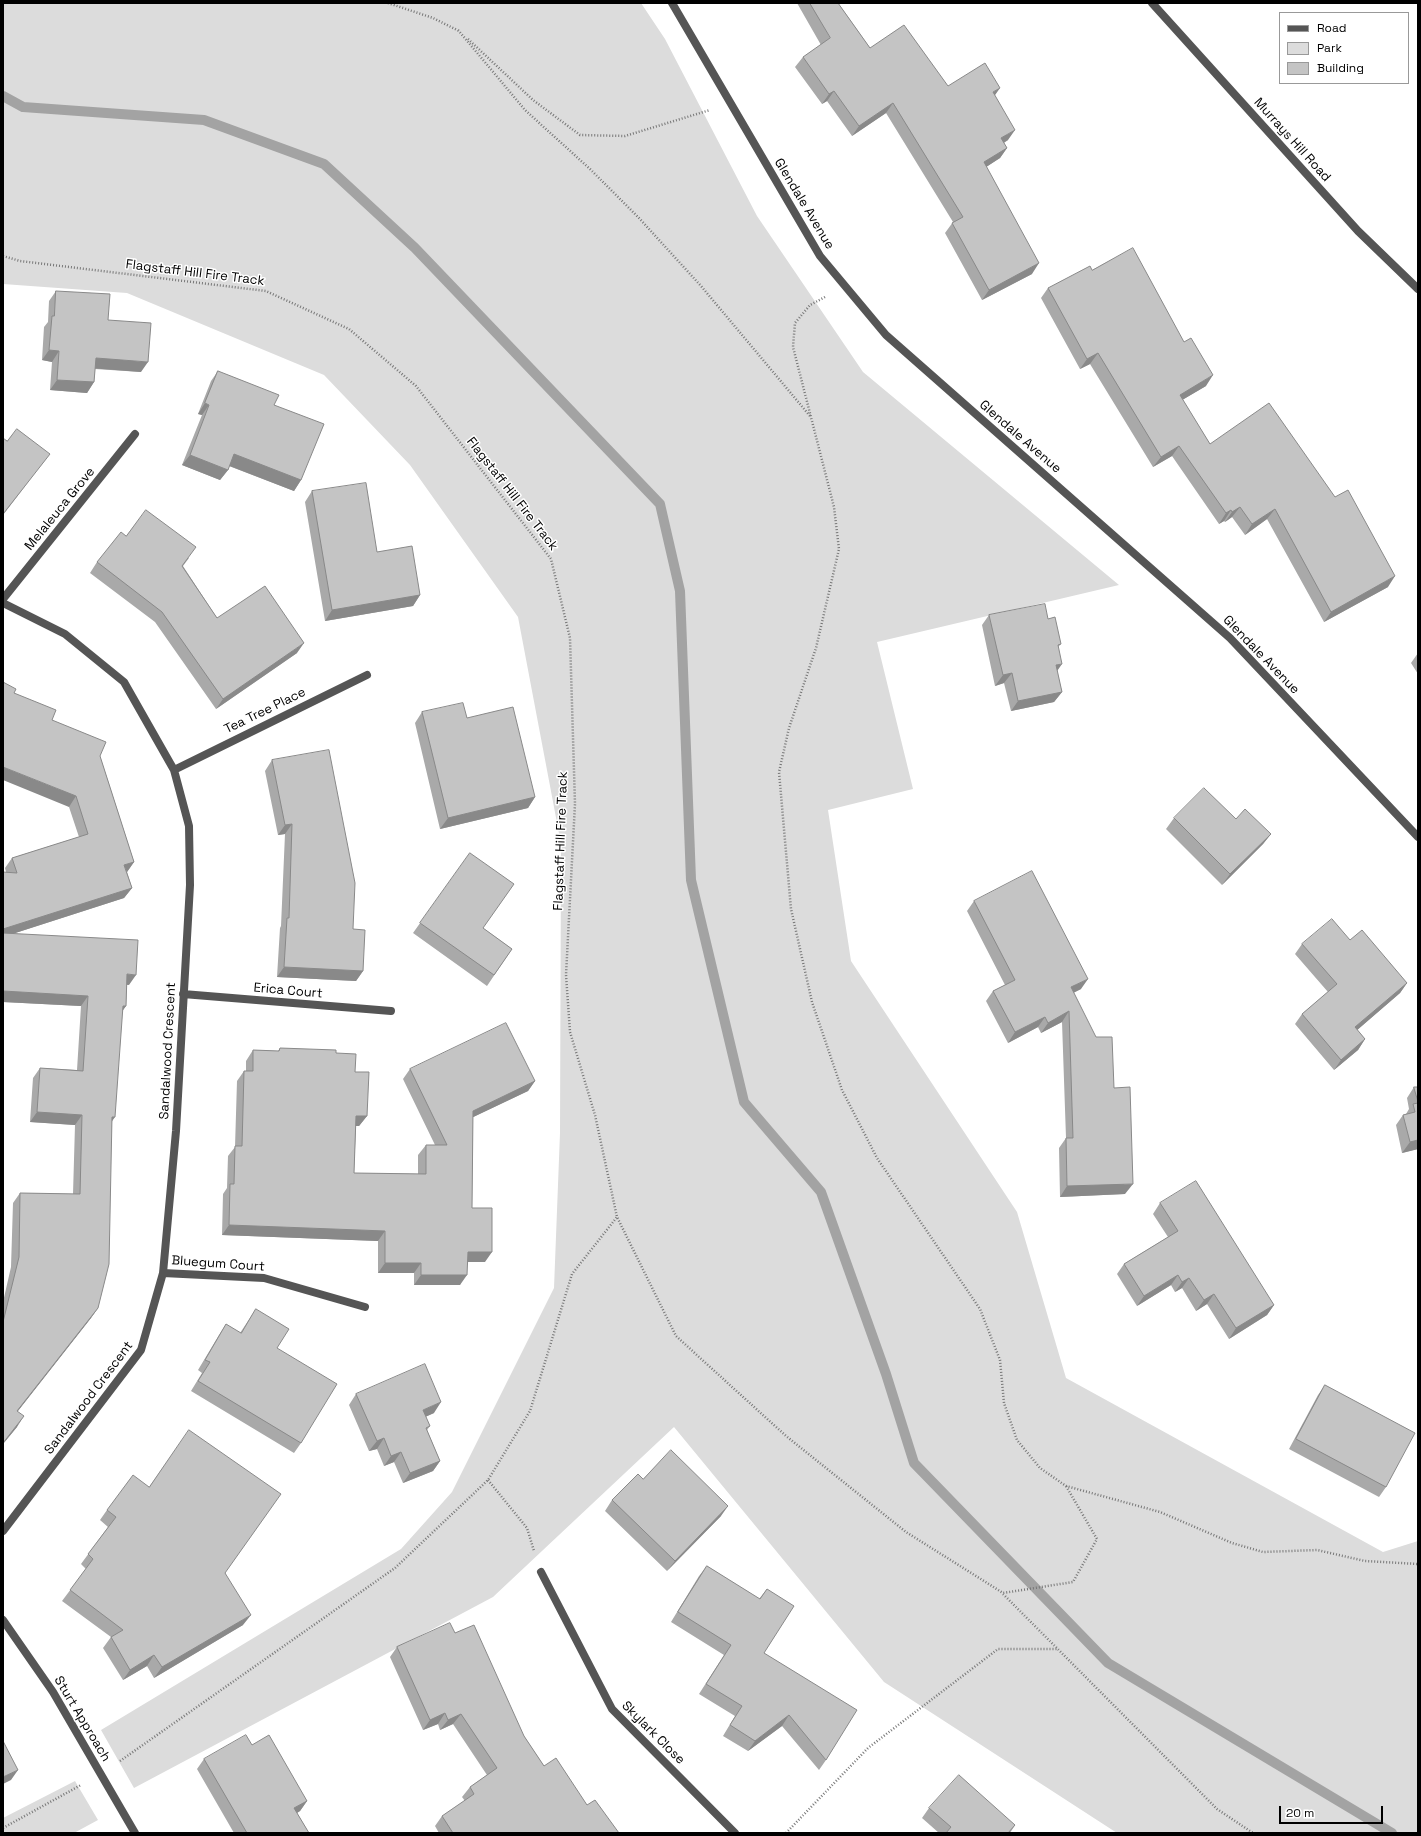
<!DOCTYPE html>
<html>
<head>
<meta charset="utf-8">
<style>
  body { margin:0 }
  #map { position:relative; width:1421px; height:1836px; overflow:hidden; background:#fff; font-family:"Space Grotesk",sans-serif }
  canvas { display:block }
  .frame { position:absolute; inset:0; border:4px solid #000; pointer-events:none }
  .legend { position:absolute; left:1279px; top:12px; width:130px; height:72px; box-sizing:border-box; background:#fff; border:1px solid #999; margin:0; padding:5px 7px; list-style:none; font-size:12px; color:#000 }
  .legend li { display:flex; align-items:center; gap:8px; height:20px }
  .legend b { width:20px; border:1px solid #999 }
  .scale { position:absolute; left:1279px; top:1806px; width:104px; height:18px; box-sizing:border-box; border:2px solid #000; border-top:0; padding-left:5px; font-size:12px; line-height:14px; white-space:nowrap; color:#000; -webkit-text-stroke:3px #fff; paint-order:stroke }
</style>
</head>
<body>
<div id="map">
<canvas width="1421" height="1836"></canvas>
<div class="frame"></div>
<ul class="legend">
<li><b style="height:5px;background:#555"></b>Road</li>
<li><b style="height:11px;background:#dcdcdc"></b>Park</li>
<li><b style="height:11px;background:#c4c4c4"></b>Building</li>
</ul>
<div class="scale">20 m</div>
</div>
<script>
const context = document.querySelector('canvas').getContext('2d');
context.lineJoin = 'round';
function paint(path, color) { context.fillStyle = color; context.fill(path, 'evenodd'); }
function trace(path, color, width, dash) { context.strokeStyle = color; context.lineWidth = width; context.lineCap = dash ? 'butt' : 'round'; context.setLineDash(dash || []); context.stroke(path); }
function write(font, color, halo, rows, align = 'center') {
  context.font = font + ' "Space Grotesk",sans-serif'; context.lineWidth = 3; context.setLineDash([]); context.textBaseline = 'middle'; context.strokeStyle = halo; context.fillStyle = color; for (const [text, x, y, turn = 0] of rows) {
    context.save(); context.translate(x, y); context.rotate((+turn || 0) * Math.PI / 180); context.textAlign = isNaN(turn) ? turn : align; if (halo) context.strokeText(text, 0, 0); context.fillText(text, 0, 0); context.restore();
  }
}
const green = new Path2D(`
  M 3,3 L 641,3 L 665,39 L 757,216 L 863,372 L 1119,585 L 877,642 L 913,789 L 828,810 L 851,961 L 1017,1212 L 1066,1378 L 1383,1552 L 1418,1541 L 1418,1833 L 1117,1833 L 884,1682 L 674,1427 L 493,1597 L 134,1788 L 101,1730 L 401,1549 L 452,1492 L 554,1288 L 560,1133 L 561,844 L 518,617 L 410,465 L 324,375 L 127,293 L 3,284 Z
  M 75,1781 L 98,1820 L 74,1833 L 3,1833 L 3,1818 Z`);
const stream = new Path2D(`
  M 3,96 L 23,107 L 204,120 L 324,164 L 415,248 L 660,504 L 680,591 L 691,880 L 744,1102 L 821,1192 L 886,1374 L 914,1463 L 1108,1663 L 1392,1833`);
const path = new Path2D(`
  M 388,3 L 433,18 L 459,31
  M 458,30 L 525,110 L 590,169 L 639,218 L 701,286 L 810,416
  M 468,39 L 533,100 L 580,135 L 625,136 L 710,110
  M 3,256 L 20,261 L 266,291 L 349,329 L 416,386 L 551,559 L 570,638 L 575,804 L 566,975 L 570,1032 L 595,1115 L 617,1217 L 676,1336 L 786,1436 L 906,1532 L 1003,1593 L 1073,1582 L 1097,1539 L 1066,1486
  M 825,297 L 810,305 L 795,323 L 793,347 L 834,507 L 839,549 L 816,648 L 789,728 L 779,772 L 791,909 L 812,1002 L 842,1090 L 877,1158 L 980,1309 L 1000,1360 L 1004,1403 L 1017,1440 L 1040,1468 L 1066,1486 L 1160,1512 L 1232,1543 L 1263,1552 L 1317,1550 L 1365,1561 L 1418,1564
  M 488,1480 L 527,1528 L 534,1551
  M 1003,1594 L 1217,1809 L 1253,1833
  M 120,1761 L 395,1568 L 488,1480 L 530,1411 L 572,1274 L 617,1217
  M 3,1828 L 81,1785
  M 786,1833 L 868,1748 L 998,1649 L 1058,1649`);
const minor = new Path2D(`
  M 672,3 L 820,256 L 886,335 L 1230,638 L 1418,837
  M 1152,3 L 1358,231 L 1418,289
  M 3,599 L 135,434
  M 3,603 L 65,634 L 124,682 L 174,770 L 189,826 L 190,885 L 176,1131 L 163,1273 L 141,1350 L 3,1531
  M 174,770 L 367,675
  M 183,994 L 391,1011
  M 163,1273 L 264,1278 L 365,1307
  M 541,1572 L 612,1709 L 735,1833
  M 3,1620 L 53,1692 L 135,1833`);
const wall = new Path2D(`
  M 797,3 L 838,3 L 870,48 L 948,86 L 995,96 L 1008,140 L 1004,143 L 1007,148 L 1000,158 L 986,167 L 1032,274 L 982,300 L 945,233 L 953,222 L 886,113 L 852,136 L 827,101 L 822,104 L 795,67 L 803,57 L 821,45 Z
  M 1092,270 L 1206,386 L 1182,400 L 1210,444 L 1388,587 L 1324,622 L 1267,519 L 1245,535 L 1232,517 L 1225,522 L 1224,521 L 1219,524 L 1172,456 L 1153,467 L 1090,364 L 1080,369 L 1041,298 L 1048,288 Z
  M 56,291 L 108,320 L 141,372 L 95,369 L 94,382 L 87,393 L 50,390 L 52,362 L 42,360 L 44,327 L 48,322 L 49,301 Z
  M 218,371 L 274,405 L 301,480 L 294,491 L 229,466 L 228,470 L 220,480 L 182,465 L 202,415 L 198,414 L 211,381 Z
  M 312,491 L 377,552 L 420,595 L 413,606 L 325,621 L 305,502 Z
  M 126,536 L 189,558 L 183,566 L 217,618 L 297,653 L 216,709 L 155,622 L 90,573 L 97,562 Z
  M 989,615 L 1061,644 L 1058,647 L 1057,671 L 1062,692 L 1054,702 L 1011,711 L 1004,683 L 995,686 L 982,625 Z
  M 1418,653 L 1418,674 L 1411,663 Z
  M 14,693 L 52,720 L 100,756 L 134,862 L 127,872 L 132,888 L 124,898 L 12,934 L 129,985 L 127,985 L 126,1006 L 122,1011 L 112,1122 L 98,1308 L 91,1318 L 18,1411 L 17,1427 L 3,1444 L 3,1302 L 11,1267 L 13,1203 L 20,1193 L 73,1194 L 75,1125 L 30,1122 L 33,1078 L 40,1068 L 77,1070 L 81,1006 L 3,1002 L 6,872 L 5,868 L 12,858 L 79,837 L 69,807 Z
  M 422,712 L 467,718 L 535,797 L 528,808 L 440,829 L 415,723 Z
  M 272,760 L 353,929 L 363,971 L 356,981 L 277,977 L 280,928 L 281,926 L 285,834 L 278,835 L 265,771 Z
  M 1174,818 L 1236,819 L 1271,834 L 1263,844 L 1222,885 L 1166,829 Z
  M 470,853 L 483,928 L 512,949 L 487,986 L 413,933 Z
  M 974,901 L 1081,989 L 1073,993 L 1114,1088 L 1125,1194 L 1060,1197 L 1059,1148 L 1066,1138 L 1062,1022 L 1041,1033 L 1038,1027 L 1008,1043 L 986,1001 L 993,991 L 1005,985 L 967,911 Z
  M 1350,940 L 1407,983 L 1400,993 L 1357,1030 L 1365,1039 L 1358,1050 L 1334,1070 L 1295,1024 L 1302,1014 L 1328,992 L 1295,954 L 1302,944 Z
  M 280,1048 L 336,1053 L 355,1072 L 367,1116 L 359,1126 L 356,1126 L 354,1173 L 418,1174 L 418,1155 L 426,1145 L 435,1145 L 403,1079 L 410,1069 L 535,1081 L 528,1091 L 473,1117 L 472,1208 L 485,1262 L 467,1262 L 460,1285 L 414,1285 L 414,1273 L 378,1273 L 378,1241 L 222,1235 L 223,1194 L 227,1188 L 228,1156 L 235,1147 L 237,1081 L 244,1071 L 246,1071 L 246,1061 L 253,1050 L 278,1051 Z
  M 1414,1087 L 1418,1087 L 1418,1149 L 1402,1153 L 1396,1125 L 1403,1115 L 1406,1114 L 1409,1109 L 1407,1098 Z
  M 1160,1203 L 1274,1305 L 1267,1315 L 1229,1339 L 1207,1304 L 1196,1311 L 1182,1288 L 1175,1292 L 1171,1285 L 1137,1306 L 1117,1274 L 1124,1264 L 1168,1237 L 1153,1214 Z
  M 256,1309 L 277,1348 L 301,1443 L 294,1453 L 191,1391 L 202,1373 L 198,1370 L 219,1335 L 226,1324 L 240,1333 Z
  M 1325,1385 L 1386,1487 L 1379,1497 L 1289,1449 L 1318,1395 Z
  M 356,1394 L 434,1413 L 425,1417 L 430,1426 L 427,1430 L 440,1461 L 433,1471 L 403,1483 L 394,1462 L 384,1466 L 377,1449 L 369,1451 L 349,1405 Z
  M 643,1479 L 721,1516 L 667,1571 L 605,1511 L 612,1500 Z
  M 107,1510 L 225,1573 L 243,1625 L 154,1678 L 147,1666 L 123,1680 L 103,1648 L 111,1637 L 62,1601 L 86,1569 L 81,1564 L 108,1527 L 100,1520 Z
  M 707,1566 L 759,1599 L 767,1589 L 764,1653 L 826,1760 L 819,1770 L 782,1726 L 748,1751 L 723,1736 L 735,1716 L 699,1694 L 724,1655 L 671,1622 L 699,1576 Z
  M 455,1633 L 544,1766 L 587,1805 L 619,1833 L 439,1833 L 435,1826 L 442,1816 L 465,1801 L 462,1797 L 470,1787 L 487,1775 L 453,1724 L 440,1730 L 438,1724 L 423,1730 L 390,1657 L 397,1647 Z
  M 252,1745 L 307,1801 L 300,1811 L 297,1813 L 309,1833 L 234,1833 L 197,1769 L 204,1759 Z
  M 929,1808 L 1015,1825 L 1010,1833 L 939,1833 L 922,1818 Z`);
const shadedWall = new Path2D(`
  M 1000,88 L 993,98 L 993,92 Z
  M 834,91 L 827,101 L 822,104 L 829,94 Z
  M 893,103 L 886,113 L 852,136 L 859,126 Z
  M 1015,130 L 1008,140 L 994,148 L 1001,138 Z
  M 1007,148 L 1000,158 L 977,173 L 984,162 Z
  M 1039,263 L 1032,274 L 982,300 L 989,290 Z
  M 49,350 L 59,351 L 52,362 L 42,360 Z
  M 1098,353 L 1090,364 L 1080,369 L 1087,359 Z
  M 96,358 L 148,362 L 141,372 L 89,368 Z
  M 1213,375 L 1206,386 L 1172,406 L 1180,395 Z
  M 57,380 L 94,382 L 87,393 L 50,390 Z
  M 205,403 L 209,405 L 202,415 L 198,414 Z
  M 1179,446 L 1172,456 L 1153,467 L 1161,457 Z
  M 50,454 L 42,464 L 3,515 L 3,514 Z
  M 234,454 L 301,480 L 294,491 L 227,465 Z
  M 190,455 L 228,470 L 220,480 L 182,465 Z
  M 1240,507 L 1232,517 L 1225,522 L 1232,512 Z
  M 1275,509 L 1267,519 L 1245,535 L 1252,524 Z
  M 1231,510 L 1224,521 L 1219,524 L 1226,513 Z
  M 1395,576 L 1388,587 L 1324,622 L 1331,612 Z
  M 420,595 L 413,606 L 325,621 L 332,610 Z
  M 304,643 L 297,653 L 216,709 L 223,699 Z
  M 1062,664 L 1055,674 L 1056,665 Z
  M 1012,673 L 1004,683 L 995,686 L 1003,675 Z
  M 1062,692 L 1054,702 L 1011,711 L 1018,701 Z
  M 3,767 L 76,796 L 69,807 L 3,780 Z
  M 535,797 L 528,808 L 440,829 L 448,818 Z
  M 292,824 L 285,834 L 278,835 L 285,825 Z
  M 1271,834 L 1263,844 L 1222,885 L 1230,874 Z
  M 134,862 L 127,872 L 124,865 Z
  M 132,888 L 124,898 L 3,937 L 3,929 Z
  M 284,967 L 363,971 L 356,981 L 277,977 Z
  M 127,974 L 136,975 L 129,985 L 120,984 Z
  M 1088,979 L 1081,989 L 1063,998 L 1071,987 Z
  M 1407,983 L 1400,993 L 1348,1038 L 1355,1027 Z
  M 3,991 L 88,996 L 81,1006 L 3,1002 Z
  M 123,1006 L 126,1006 L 119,1016 Z
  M 1069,1011 L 1062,1022 L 1041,1033 L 1048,1023 Z
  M 1045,1017 L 1038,1027 L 1008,1043 L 1015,1032 Z
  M 1365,1039 L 1358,1050 L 1334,1070 L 1341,1060 Z
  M 535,1081 L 528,1091 L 465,1121 L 473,1111 Z
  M 37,1112 L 82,1115 L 75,1125 L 30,1122 Z
  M 356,1116 L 367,1116 L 359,1126 L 349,1126 Z
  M 112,1117 L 115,1117 L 108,1127 Z
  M 1418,1140 L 1418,1149 L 1402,1153 L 1410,1142 Z
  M 1133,1184 L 1125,1194 L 1060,1197 L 1067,1186 Z
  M 229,1225 L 385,1231 L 378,1241 L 222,1235 Z
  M 468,1252 L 492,1252 L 485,1262 L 460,1262 Z
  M 385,1263 L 421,1263 L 414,1273 L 378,1273 Z
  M 421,1275 L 467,1275 L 460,1285 L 414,1285 Z
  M 1178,1275 L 1171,1285 L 1137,1306 L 1144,1296 Z
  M 1189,1278 L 1182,1288 L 1175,1292 L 1182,1282 Z
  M 1214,1294 L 1207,1304 L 1196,1311 L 1204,1300 Z
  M 1274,1305 L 1267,1315 L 1229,1339 L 1236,1328 Z
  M 98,1308 L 91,1318 L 10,1421 L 17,1411 Z
  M 441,1402 L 434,1413 L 416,1421 L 423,1410 Z
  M 24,1416 L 17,1427 L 3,1444 L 3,1443 Z
  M 384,1438 L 377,1449 L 369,1451 L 377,1441 Z
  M 401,1452 L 394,1462 L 384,1466 L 391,1456 Z
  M 440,1461 L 433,1471 L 403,1483 L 410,1473 Z
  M 728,1506 L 721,1516 L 667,1571 L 675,1561 Z
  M 251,1615 L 243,1625 L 154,1678 L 162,1667 Z
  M 154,1655 L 147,1666 L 123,1680 L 130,1670 Z
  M 445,1713 L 438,1724 L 423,1730 L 430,1720 Z
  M 461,1714 L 453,1724 L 440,1730 L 448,1720 Z
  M 789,1715 L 782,1726 L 748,1751 L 755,1741 Z
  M 18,1770 L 11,1780 L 3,1784 L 3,1777 Z
  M 307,1801 L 300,1811 L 287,1819 L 294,1808 Z`);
const building = new Path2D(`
  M 810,3 L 838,3 L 870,48 L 904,25 L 948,86 L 985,63 L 1000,88 L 993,92 L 1015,130 L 1001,138 L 1007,148 L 984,162 L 1039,263 L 989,290 L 952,223 L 963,217 L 893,103 L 859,126 L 834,91 L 829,94 L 803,57 L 830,38 Z
  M 1133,248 L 1184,342 L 1191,338 L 1213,375 L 1180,395 L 1210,444 L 1269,403 L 1335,497 L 1348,490 L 1395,576 L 1331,612 L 1275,509 L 1252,524 L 1240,507 L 1232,512 L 1231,510 L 1226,513 L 1179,446 L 1161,457 L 1098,353 L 1087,359 L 1048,288 L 1090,266 L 1092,270 Z
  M 56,291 L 110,294 L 108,320 L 151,323 L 148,362 L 96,358 L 94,382 L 57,380 L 59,351 L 49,350 L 52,316 L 54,316 Z
  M 218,371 L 279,395 L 274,405 L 324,424 L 301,480 L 234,454 L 228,470 L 190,455 L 209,405 L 205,403 Z
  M 17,429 L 50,454 L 3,514 L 3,438 L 7,441 Z
  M 366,483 L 377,552 L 412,546 L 420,595 L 332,610 L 312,491 Z
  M 146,510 L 196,547 L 182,566 L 217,618 L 265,586 L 304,643 L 223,699 L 162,612 L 97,562 L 121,532 L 126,536 Z
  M 1045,604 L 1048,619 L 1055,617 L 1061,644 L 1058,645 L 1062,664 L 1056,665 L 1062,692 L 1018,701 L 1012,673 L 1003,675 L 989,615 Z
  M 3,682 L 16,689 L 14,693 L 56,710 L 52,720 L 106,742 L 100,756 L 134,862 L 124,865 L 132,888 L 3,929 L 3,872 L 17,873 L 12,858 L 88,834 L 76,796 L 3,767 Z
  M 463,703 L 467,718 L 513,707 L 535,797 L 448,818 L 422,712 Z
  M 329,750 L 355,883 L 353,929 L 365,930 L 363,971 L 284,967 L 287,918 L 289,918 L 292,824 L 285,825 L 272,760 Z
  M 1204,788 L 1236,819 L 1245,809 L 1271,834 L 1230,874 L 1174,818 Z
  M 470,853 L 514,884 L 483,928 L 512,949 L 494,975 L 420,923 Z
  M 1032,871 L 1088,979 L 1071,987 L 1096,1037 L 1112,1037 L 1114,1088 L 1130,1087 L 1133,1184 L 1067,1186 L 1066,1138 L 1073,1138 L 1069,1011 L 1048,1023 L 1045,1017 L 1015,1032 L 993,991 L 1015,980 L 974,901 Z
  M 1332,919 L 1350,940 L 1362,930 L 1407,983 L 1355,1027 L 1365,1039 L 1341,1060 L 1302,1014 L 1337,984 L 1302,944 Z
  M 3,933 L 138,940 L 136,975 L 127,974 L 126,1006 L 123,1006 L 115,1117 L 112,1117 L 109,1264 L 98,1308 L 17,1411 L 24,1416 L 3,1443 L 3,1322 L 19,1257 L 20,1193 L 80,1194 L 82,1115 L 37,1112 L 40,1068 L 83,1071 L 88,996 L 3,991 Z
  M 506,1023 L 535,1081 L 473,1111 L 472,1208 L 492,1208 L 492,1252 L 468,1252 L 467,1275 L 421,1275 L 421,1263 L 385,1263 L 385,1231 L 229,1225 L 230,1184 L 234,1184 L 235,1146 L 242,1146 L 244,1071 L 253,1071 L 253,1050 L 279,1051 L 280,1048 L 336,1050 L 336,1053 L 356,1054 L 355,1072 L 369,1072 L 367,1116 L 356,1116 L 354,1173 L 426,1174 L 426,1145 L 447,1145 L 410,1069 Z
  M 1414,1087 L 1418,1087 L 1418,1140 L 1410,1142 L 1403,1115 L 1415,1112 L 1413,1104 L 1418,1103 Z
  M 1196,1181 L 1274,1305 L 1236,1328 L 1214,1294 L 1204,1300 L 1189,1278 L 1182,1282 L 1178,1275 L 1144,1296 L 1124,1264 L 1178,1231 L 1160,1203 Z
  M 256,1309 L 289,1329 L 277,1348 L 337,1384 L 301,1443 L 198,1381 L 210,1362 L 205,1360 L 226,1324 L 241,1333 Z
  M 425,1364 L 441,1402 L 423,1410 L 430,1426 L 426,1428 L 440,1461 L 410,1473 L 401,1452 L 391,1456 L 384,1438 L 377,1441 L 356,1394 Z
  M 1325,1385 L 1415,1433 L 1386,1487 L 1296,1439 Z
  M 189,1430 L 281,1494 L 225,1573 L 251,1615 L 162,1667 L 154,1655 L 130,1670 L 111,1637 L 123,1630 L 70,1590 L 93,1559 L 88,1554 L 116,1517 L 107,1510 L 133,1475 L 149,1487 Z
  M 671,1450 L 728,1506 L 675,1561 L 612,1500 L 638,1474 L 643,1479 Z
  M 707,1566 L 760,1599 L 767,1589 L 794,1606 L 764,1653 L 857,1710 L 826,1760 L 789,1715 L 755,1741 L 730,1725 L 742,1706 L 706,1684 L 731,1645 L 678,1612 Z
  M 450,1623 L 455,1633 L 474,1625 L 524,1736 L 544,1766 L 556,1758 L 587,1805 L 595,1800 L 619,1833 L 453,1833 L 442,1816 L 474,1794 L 470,1787 L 497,1768 L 461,1714 L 448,1720 L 445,1713 L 430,1720 L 397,1647 Z
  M 246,1735 L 252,1745 L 269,1735 L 307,1801 L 294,1808 L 309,1833 L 247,1833 L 204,1759 Z
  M 3,1741 L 18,1770 L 3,1777 Z
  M 959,1775 L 1015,1825 L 1008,1833 L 946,1833 L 951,1827 L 929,1808 Z`);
const streetNames = [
  ["Murrays Hill Road",1292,140,48],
  ["Glendale Avenue",804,204,59],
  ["Flagstaff Hill Fire Track",195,273,7],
  ["Glendale Avenue",1020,437,41],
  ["Flagstaff Hill Fire Track",512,494,52],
  ["Melaleuca Grove",60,509,-51],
  ["Glendale Avenue",1261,655,46],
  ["Tea Tree Place",265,711,-26],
  ["Flagstaff Hill Fire Track",561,841,-88],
  ["Erica Court",288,991,5],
  ["Sandalwood Crescent",168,1051,-87],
  ["Bluegum Court",218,1264,4],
  ["Sandalwood Crescent",89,1398,-53],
  ["Sturt Approach",82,1719,59],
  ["Skylark Close",653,1733,45]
];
paint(green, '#dcdcdc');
trace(stream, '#a3a3a3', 10);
trace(path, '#777', 2.5, [1, 2]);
trace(minor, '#555', 8);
paint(wall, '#a9a9a9');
paint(shadedWall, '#898989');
paint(building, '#c4c4c4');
trace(building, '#898989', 1);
write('13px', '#000', '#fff', streetNames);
</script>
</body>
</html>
